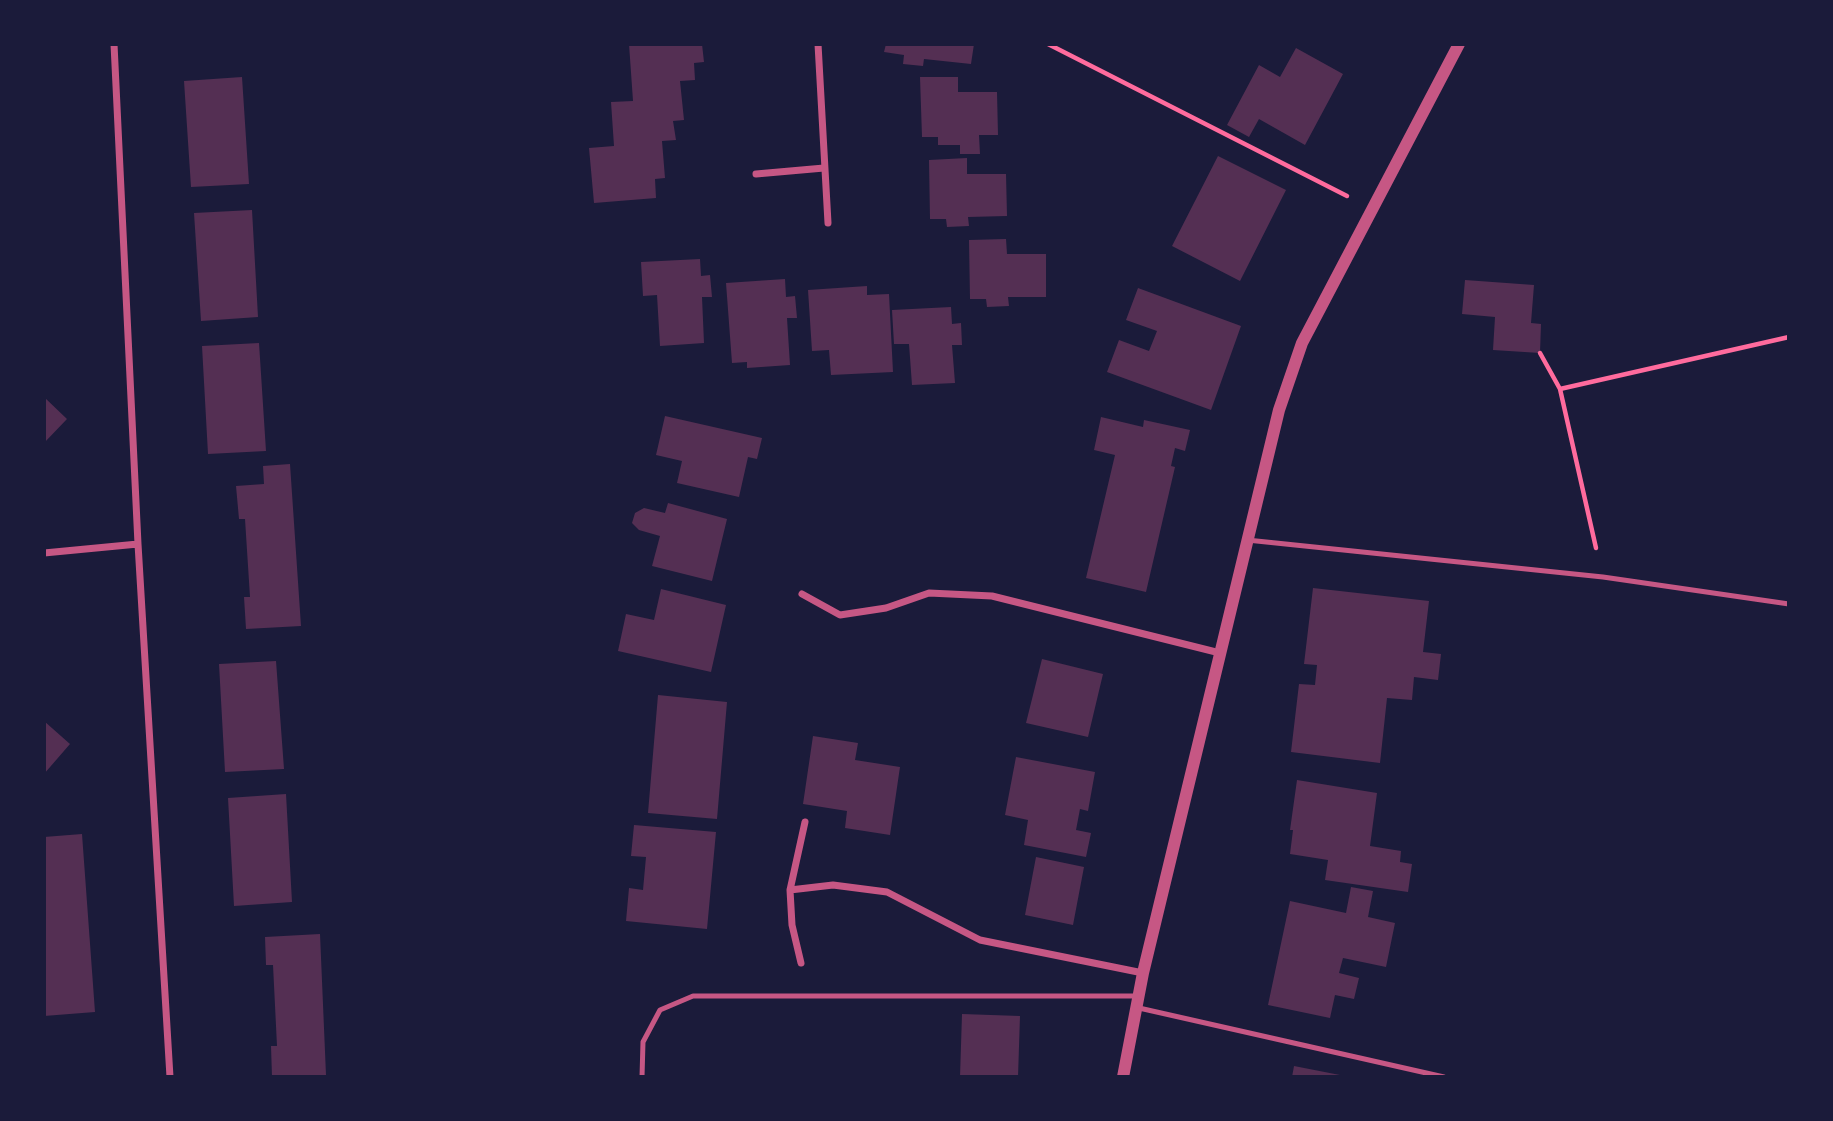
<!DOCTYPE html>
<html>
<head>
<meta charset="utf-8">
<style>
  body { margin:0 }
  #map { position:relative; width:1833px; height:1121px; overflow:hidden; background:#1b1b3a; font-family:Lato,sans-serif }
  canvas { display:block }
  .frame { position:absolute; inset:0; border:46px solid #1b1b3a; pointer-events:none }
</style>
</head>
<body>
<div id="map">
<canvas width="1833" height="1121"></canvas>
<div class="frame"></div>
</div>
<script>
const context = document.querySelector('canvas').getContext('2d');
context.lineJoin = 'round';
function paint(path, color) { context.fillStyle = color; context.fill(path, 'evenodd'); }
function trace(path, color, width, dash) { context.strokeStyle = color; context.lineWidth = width; context.lineCap = dash ? 'butt' : 'round'; context.setLineDash(dash || []); context.stroke(path); }
const building = new Path2D(`
  M 629,44 L 702,44 L 704,62 L 694,63 L 695,80 L 680,81 L 684,120 L 673,121 L 676,140 L 662,141 L 665,178 L 655,179 L 656,198 L 594,203 L 589,148 L 614,146 L 611,102 L 633,101 Z
  M 886,44 L 974,44 L 971,64 L 924,59 L 923,66 L 903,64 L 904,55 L 884,52 Z
  M 1296,48 L 1343,74 L 1305,145 L 1259,119 L 1249,137 L 1227,125 L 1259,65 L 1280,77 Z
  M 242,77 L 249,184 L 191,187 L 184,81 Z
  M 920,77 L 958,77 L 958,92 L 997,92 L 998,135 L 979,135 L 980,154 L 960,154 L 960,145 L 938,145 L 938,137 L 922,137 Z
  M 1218,156 L 1286,190 L 1240,281 L 1172,246 Z
  M 967,158 L 967,174 L 1006,174 L 1007,216 L 968,217 L 969,226 L 947,227 L 946,219 L 930,219 L 929,160 Z
  M 252,210 L 258,317 L 201,321 L 194,213 Z
  M 1006,239 L 1007,254 L 1046,254 L 1046,297 L 1008,297 L 1009,306 L 987,307 L 986,299 L 970,299 L 969,240 Z
  M 700,259 L 701,276 L 710,275 L 712,297 L 702,297 L 704,343 L 660,346 L 657,295 L 643,296 L 641,262 Z
  M 785,279 L 786,297 L 795,296 L 797,318 L 787,318 L 790,365 L 747,368 L 747,362 L 732,363 L 726,283 Z
  M 1465,280 L 1534,285 L 1531,323 L 1541,324 L 1540,353 L 1493,350 L 1495,317 L 1462,314 Z
  M 867,286 L 867,295 L 889,294 L 893,372 L 831,375 L 829,350 L 812,351 L 808,290 Z
  M 1138,288 L 1241,326 L 1211,410 L 1107,372 L 1119,340 L 1149,351 L 1157,331 L 1126,320 Z
  M 951,307 L 952,324 L 961,323 L 962,345 L 952,345 L 955,383 L 912,385 L 909,344 L 894,344 L 892,310 Z
  M 259,343 L 266,451 L 208,454 L 202,346 Z
  M 44,397 L 67,419 L 44,443 Z
  M 665,416 L 762,438 L 757,459 L 748,457 L 739,497 L 677,483 L 682,461 L 656,455 Z
  M 1101,417 L 1143,427 L 1144,420 L 1190,430 L 1185,451 L 1175,448 L 1171,466 L 1175,467 L 1146,592 L 1086,578 L 1115,455 L 1094,450 Z
  M 290,464 L 301,626 L 246,629 L 244,597 L 250,597 L 245,519 L 239,519 L 236,486 L 264,484 L 263,466 Z
  M 668,503 L 727,519 L 712,581 L 652,566 L 660,536 L 639,530 L 632,523 L 635,513 L 644,508 L 665,513 Z
  M 1313,588 L 1429,601 L 1423,652 L 1441,654 L 1438,680 L 1414,677 L 1412,700 L 1387,698 L 1380,763 L 1291,752 L 1299,684 L 1315,685 L 1317,665 L 1304,664 Z
  M 661,589 L 726,605 L 711,672 L 618,651 L 626,614 L 654,620 Z
  M 1042,659 L 1103,674 L 1088,737 L 1026,723 Z
  M 276,661 L 284,769 L 225,772 L 219,664 Z
  M 658,695 L 727,702 L 717,819 L 648,813 Z
  M 44,721 L 70,744 L 44,774 Z
  M 813,736 L 858,743 L 855,760 L 900,767 L 890,835 L 845,828 L 847,811 L 803,804 Z
  M 1016,757 L 1095,772 L 1088,811 L 1080,809 L 1076,830 L 1091,833 L 1086,857 L 1024,845 L 1028,820 L 1005,815 Z
  M 1297,780 L 1377,793 L 1370,846 L 1401,851 L 1400,862 L 1412,864 L 1408,892 L 1325,880 L 1328,860 L 1290,854 L 1293,830 L 1290,830 Z
  M 286,794 L 292,902 L 234,906 L 228,798 Z
  M 634,825 L 716,832 L 707,929 L 626,921 L 629,888 L 643,890 L 646,857 L 631,856 Z
  M 82,834 L 95,1012 L 44,1016 L 44,837 Z
  M 1036,857 L 1084,867 L 1073,925 L 1025,915 Z
  M 1351,887 L 1373,891 L 1368,917 L 1395,923 L 1386,967 L 1343,958 L 1339,973 L 1359,978 L 1354,999 L 1335,995 L 1330,1018 L 1268,1005 L 1290,901 L 1346,913 Z
  M 320,934 L 326,1075 L 272,1077 L 271,1046 L 277,1046 L 273,965 L 266,965 L 265,937 Z
  M 962,1014 L 1020,1016 L 1018,1077 L 960,1077 Z
  M 1294,1066 L 1345,1076 L 1345,1077 L 1292,1077 Z`);
const path = new Path2D(`
  M 1048,44 L 1347,196
  M 1540,353 L 1560,389
  M 1596,548 L 1560,389 L 1789,337`);
const service = new Path2D(`
  M 1247,540 L 1603,577 L 1789,604
  M 1139,1008 L 1444,1077
  M 642,1077 L 643,1042 L 660,1010 L 693,996 L 1137,996`);
const minor = new Path2D(`
  M 114,44 L 138,544 L 170,1077
  M 818,44 L 828,223
  M 756,174 L 824,168
  M 44,553 L 138,544
  M 802,594 L 840,615 L 886,608 L 929,593 L 992,596 L 1220,653
  M 790,890 L 833,885 L 887,892 L 980,940 L 1143,973
  M 801,963 L 792,925 L 790,890 L 805,822`);
const tertiary = new Path2D(`
  M 1123,1077 L 1143,973 L 1279,410 L 1302,343 L 1459,44`);
paint(building, '#542f53');
trace(path, '#ff6b9d', 4.5);
trace(service, '#c65784', 5);
trace(minor, '#c65784', 7);
trace(tertiary, '#c65784', 12);
</script>
</body>
</html>
